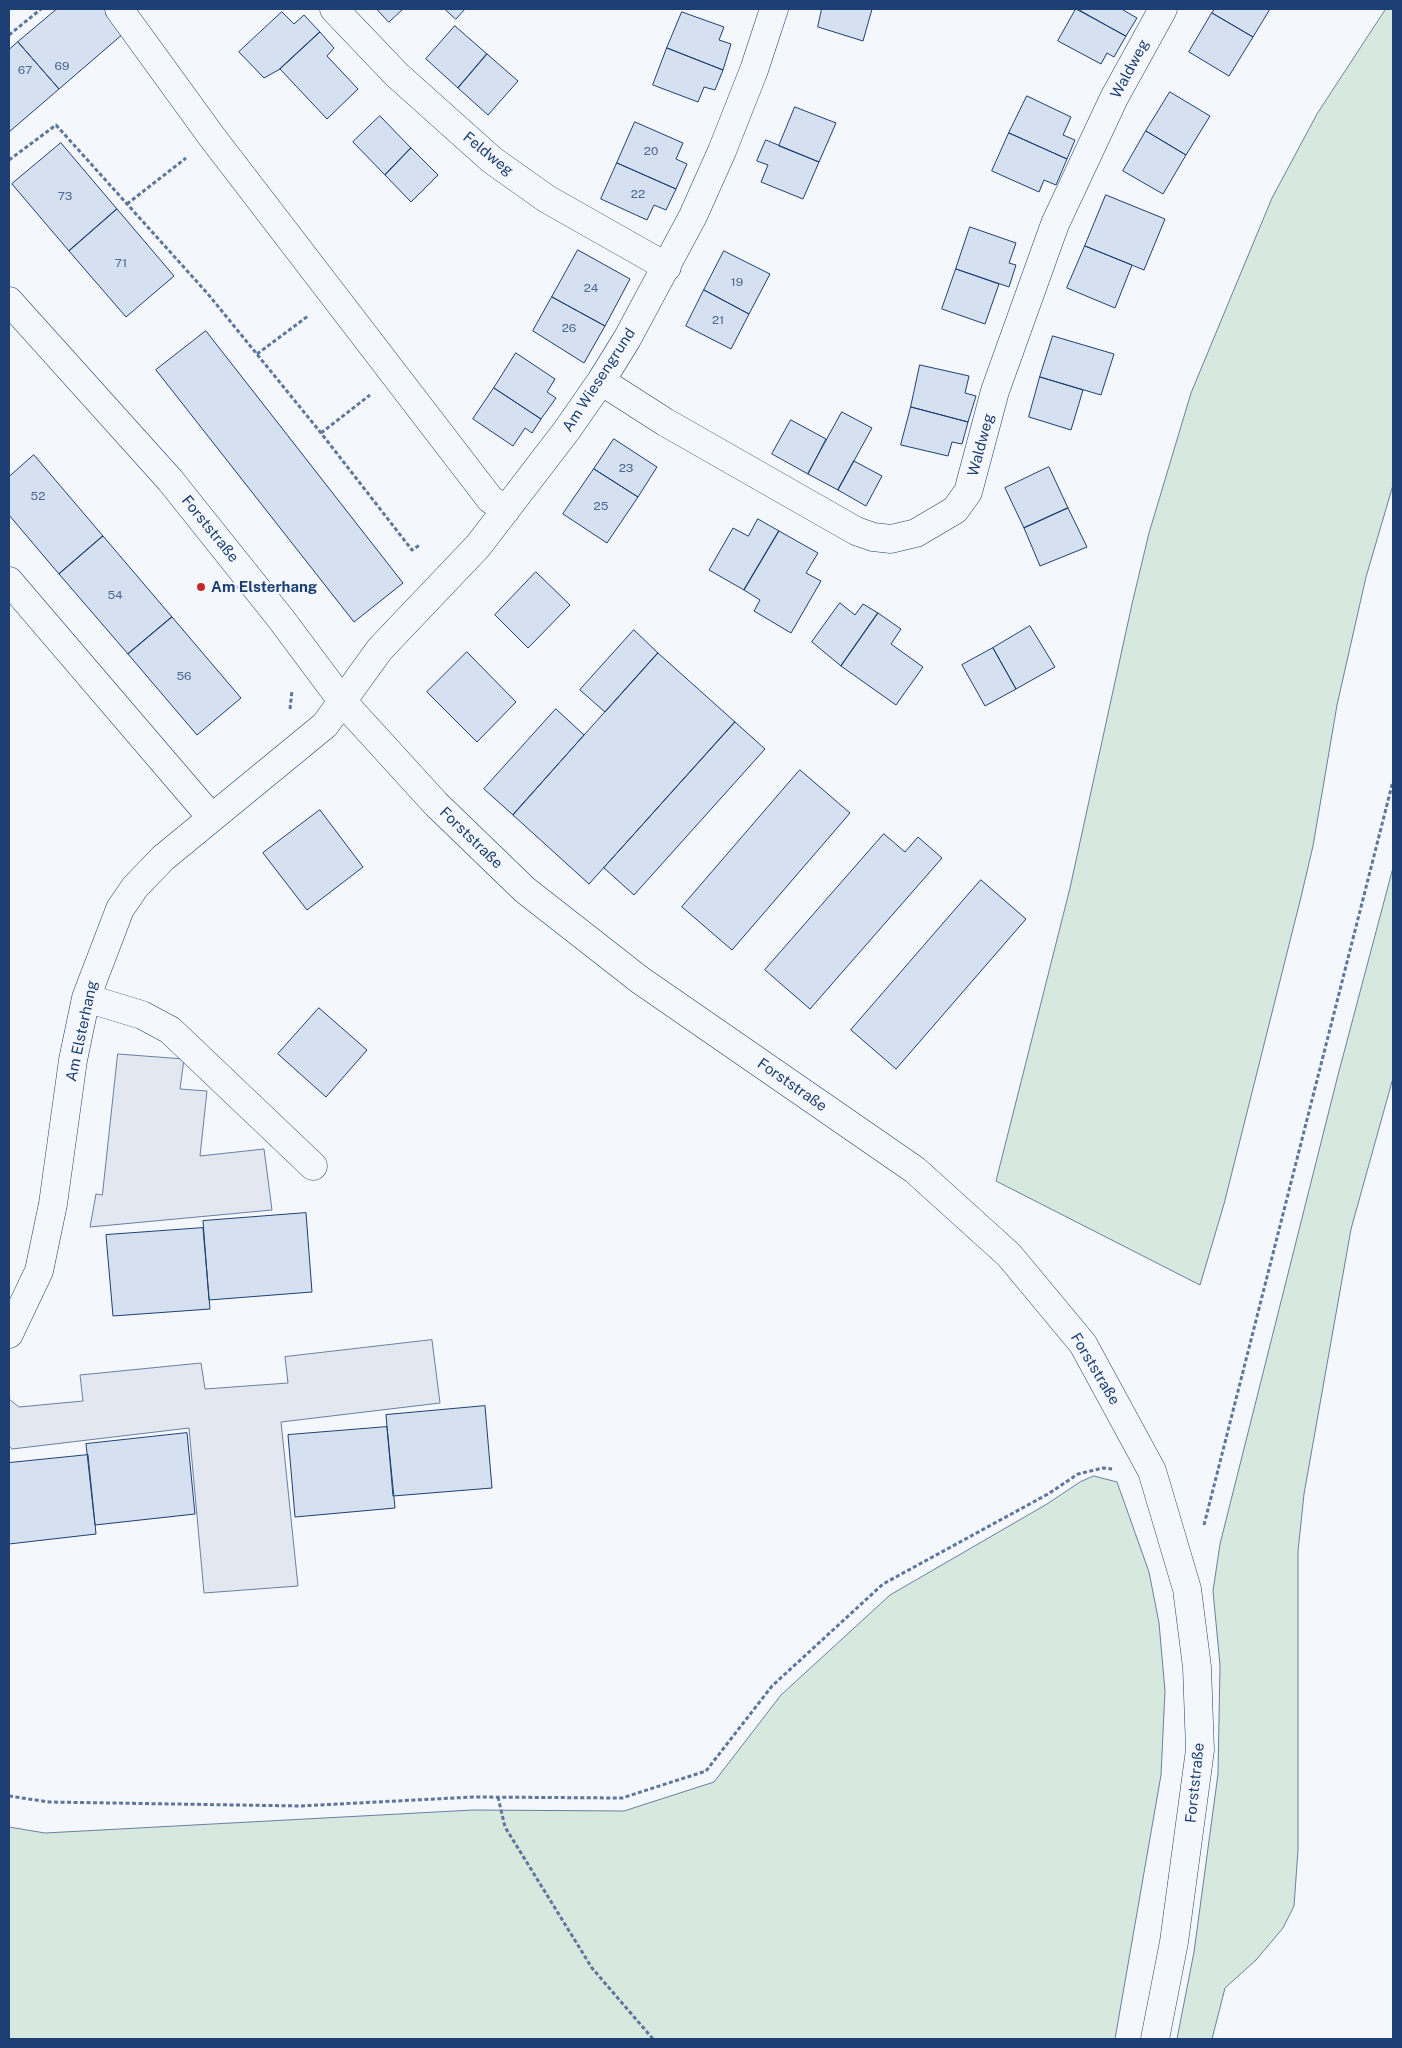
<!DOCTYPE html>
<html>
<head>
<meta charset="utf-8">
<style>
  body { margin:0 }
  #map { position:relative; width:1402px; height:2048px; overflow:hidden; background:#f4f7fb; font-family:"Public Sans",sans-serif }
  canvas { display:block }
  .frame { position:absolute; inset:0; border:10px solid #1d3f73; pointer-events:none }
</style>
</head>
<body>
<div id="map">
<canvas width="1402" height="2048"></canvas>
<div class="frame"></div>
</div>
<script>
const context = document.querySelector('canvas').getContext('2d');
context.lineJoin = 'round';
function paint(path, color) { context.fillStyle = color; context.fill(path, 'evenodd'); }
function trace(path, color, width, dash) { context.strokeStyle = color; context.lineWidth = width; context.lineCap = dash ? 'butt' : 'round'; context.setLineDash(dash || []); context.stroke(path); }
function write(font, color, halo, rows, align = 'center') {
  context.font = font + ' "Public Sans",sans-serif'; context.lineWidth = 4; context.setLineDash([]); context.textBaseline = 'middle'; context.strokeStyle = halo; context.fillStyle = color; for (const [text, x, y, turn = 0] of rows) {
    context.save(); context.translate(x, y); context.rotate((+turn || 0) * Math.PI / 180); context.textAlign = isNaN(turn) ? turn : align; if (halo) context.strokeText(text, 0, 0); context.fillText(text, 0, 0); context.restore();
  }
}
const green = new Path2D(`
  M 1386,9 L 1393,9 L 1393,485 L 1366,577 L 1337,705 L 1313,846 L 1301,897 L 1224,1204 L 1200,1285 L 996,1181 L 1070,888 L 1132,604 L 1149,533 L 1191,393 L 1272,198 L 1317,114 Z
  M 1393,868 L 1393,1078 L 1351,1229 L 1304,1494 L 1298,1551 L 1298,1850 L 1294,1906 L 1283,1928 L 1256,1960 L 1225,1988 L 1212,2039 L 1177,2039 L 1194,1952 L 1218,1774 L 1220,1665 L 1213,1591 L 1220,1544 L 1338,1075 Z
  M 1094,1476 L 1117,1482 L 1149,1572 L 1159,1623 L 1165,1691 L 1161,1775 L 1115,2039 L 9,2039 L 9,1827 L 45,1833 L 473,1810 L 624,1811 L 714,1782 L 781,1695 L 890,1595 L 1047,1504 L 1080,1482 Z`);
const parking = new Path2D(`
  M 118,1054 L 184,1059 L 180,1089 L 207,1091 L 200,1156 L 264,1149 L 272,1210 L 90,1227 L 96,1194 L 102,1195 Z
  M 432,1340 L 440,1403 L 281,1422 L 298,1586 L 204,1593 L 189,1428 L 12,1449 L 9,1446 L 9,1399 L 19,1407 L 83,1401 L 80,1375 L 201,1363 L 205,1389 L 288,1383 L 285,1357 Z`);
const building = new Path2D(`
  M 57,9 L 104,9 L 124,33 L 59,89 L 18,42 Z
  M 377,9 L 403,9 L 389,22 Z
  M 445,9 L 465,9 L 456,19 Z
  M 822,9 L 872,9 L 863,41 L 818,27 Z
  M 1076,9 L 1126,36 L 1114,57 L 1107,53 L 1101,64 L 1058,41 Z
  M 1078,9 L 1124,9 L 1123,10 L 1137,18 L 1126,36 Z
  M 1215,9 L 1270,9 L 1253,37 L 1212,13 Z
  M 282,12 L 294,24 L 304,15 L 320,32 L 280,69 L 264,78 L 239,52 Z
  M 682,12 L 724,27 L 719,40 L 731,44 L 723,70 L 667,48 Z
  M 1212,13 L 1253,37 L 1229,76 L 1189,52 Z
  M 455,26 L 487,54 L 458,88 L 426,59 Z
  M 320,32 L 334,48 L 327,56 L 358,89 L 327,119 L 280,69 Z
  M 18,42 L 59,89 L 9,132 L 9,50 Z
  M 667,48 L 723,70 L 715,90 L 704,87 L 698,102 L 653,85 Z
  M 487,54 L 518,81 L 488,115 L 458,88 Z
  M 1170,92 L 1210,116 L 1186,155 L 1146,131 Z
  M 1027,96 L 1071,117 L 1063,135 L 1075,140 L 1067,159 L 1009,133 Z
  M 795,107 L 836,123 L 819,162 L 779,146 Z
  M 380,116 L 411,148 L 385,175 L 353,142 Z
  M 635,122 L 683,143 L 676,159 L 687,164 L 676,189 L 617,163 Z
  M 1146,131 L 1186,155 L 1163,194 L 1123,171 Z
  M 1009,133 L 1067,159 L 1056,185 L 1044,180 L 1039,192 L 992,171 Z
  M 766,140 L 819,162 L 803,199 L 761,182 L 768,165 L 757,161 Z
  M 61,143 L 117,209 L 69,251 L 12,184 Z
  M 411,148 L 438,175 L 411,202 L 385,175 Z
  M 617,163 L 676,189 L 666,210 L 654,205 L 647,220 L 601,199 Z
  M 1106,195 L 1165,219 L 1144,270 L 1085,246 Z
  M 117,209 L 174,276 L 126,317 L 69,251 Z
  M 970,227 L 1016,243 L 1009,263 L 1016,265 L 1009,287 L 956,269 Z
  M 1085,246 L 1132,265 L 1115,308 L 1067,288 Z
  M 578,250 L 630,279 L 605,326 L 552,297 Z
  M 724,251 L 770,274 L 749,314 L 704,290 Z
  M 956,269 L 999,284 L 985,324 L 942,309 Z
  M 704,290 L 749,314 L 731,349 L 686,326 Z
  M 552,297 L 605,326 L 584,363 L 533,331 Z
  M 206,331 L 403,583 L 354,622 L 156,370 Z
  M 1053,336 L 1114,354 L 1101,395 L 1040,377 Z
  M 516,353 L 555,379 L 547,392 L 556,398 L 541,419 L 494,388 Z
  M 920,365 L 969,376 L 965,393 L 976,396 L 968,422 L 911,407 Z
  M 1040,377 L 1083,390 L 1071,430 L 1029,417 Z
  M 494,388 L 541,419 L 532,433 L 525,428 L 513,446 L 473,419 Z
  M 911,407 L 968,422 L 962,444 L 952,442 L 948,456 L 901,445 Z
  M 842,412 L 872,428 L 838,490 L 808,474 Z
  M 791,420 L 826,439 L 808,474 L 772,454 Z
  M 614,439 L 657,467 L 638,497 L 594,469 Z
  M 34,455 L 103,536 L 59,574 L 9,515 L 9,477 Z
  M 854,461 L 882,476 L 866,506 L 838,490 Z
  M 1049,467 L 1068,508 L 1024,528 L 1005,488 Z
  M 594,469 L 638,497 L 607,543 L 563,514 Z
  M 1068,508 L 1087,547 L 1040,566 L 1024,528 Z
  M 758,519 L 779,531 L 744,590 L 709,570 L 733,528 L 748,536 Z
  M 779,531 L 818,553 L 806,573 L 821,581 L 791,633 L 754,611 L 760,600 L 744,590 Z
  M 103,536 L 172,617 L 128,654 L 59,574 Z
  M 536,572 L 570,605 L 528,648 L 495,615 Z
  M 840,603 L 855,615 L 863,604 L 878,613 L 841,666 L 812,642 Z
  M 878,613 L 901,629 L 891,644 L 923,667 L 896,705 L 841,666 Z
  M 172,617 L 241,698 L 197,735 L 128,654 Z
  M 1030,626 L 1055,667 L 1016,689 L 993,648 Z
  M 634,630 L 658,653 L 605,712 L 580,690 Z
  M 993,648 L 1016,689 L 985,706 L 962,665 Z
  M 467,652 L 516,702 L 477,742 L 427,692 Z
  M 658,653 L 735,722 L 589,884 L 513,815 Z
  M 556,709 L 584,735 L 513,815 L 484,789 Z
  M 735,722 L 765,749 L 634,895 L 604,868 Z
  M 800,770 L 850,813 L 732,950 L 682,907 Z
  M 320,810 L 363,867 L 307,910 L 263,853 Z
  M 884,834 L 905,852 L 918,837 L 942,858 L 810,1009 L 765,970 Z
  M 981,880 L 1026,919 L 896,1069 L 851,1030 Z
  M 319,1008 L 367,1050 L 326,1097 L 278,1054 Z
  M 306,1213 L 312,1292 L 209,1300 L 203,1221 Z
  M 203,1228 L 210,1309 L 113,1316 L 106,1235 Z
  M 485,1406 L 492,1488 L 393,1496 L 386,1415 Z
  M 387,1427 L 395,1508 L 295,1517 L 288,1435 Z
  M 187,1433 L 195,1514 L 95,1525 L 86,1444 Z
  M 88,1455 L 96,1534 L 9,1544 L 9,1463 Z`);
const path = new Path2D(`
  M 9,35 L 41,9
  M 9,160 L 56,125 L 208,294 L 321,433 L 412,550 L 421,544
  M 127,204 L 186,158
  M 257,354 L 308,316
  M 321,433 L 370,395
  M 290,709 L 292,690
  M 1204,1525 L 1393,781
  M 9,1796 L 49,1802 L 300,1806 L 473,1797 L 622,1798 L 706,1771 L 772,1686 L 883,1584 L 1048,1494 L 1078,1474 L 1103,1468 L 1112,1469
  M 498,1797 L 505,1827 L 592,1968 L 653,2039`);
const minor = new Path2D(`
  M 119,9 L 212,137 L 477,482 L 490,499 L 506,510
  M 334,9 L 397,75 L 492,160 L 547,199 L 667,267
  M 9,301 L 170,480 L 281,619 L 343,702 L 436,804 L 525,890 L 640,980 L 915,1170 L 1009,1255 L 1083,1344 L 1152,1471 L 1187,1589 L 1197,1667 L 1200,1750 L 1174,1942 L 1155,2039
  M 601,381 L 665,422 L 856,531 L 873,537 L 891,539 L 916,533 L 955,510 L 968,492 L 995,391 L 1055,224 L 1114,98 L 1163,9
  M 9,581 L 211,817
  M 86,998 L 142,1015 L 170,1030 L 313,1166
  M 9,1334 L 39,1271 L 53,1204 L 73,1060 L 86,998 L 120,909 L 135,887 L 163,858 L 325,725 L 380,649 L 478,546 L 567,430 L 601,381 L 627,339 L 693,216 L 722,151 L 754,70 L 774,9`);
const markers = [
  [201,587,5,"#c62828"]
];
const numberNames = [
  ["69",62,66],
  ["67",25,70],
  ["20",651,151],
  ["22",638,194],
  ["73",65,196],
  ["71",121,263],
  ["19",737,282],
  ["24",591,288],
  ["21",718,320],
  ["26",569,328],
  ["23",626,468],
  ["52",38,496],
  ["25",601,506],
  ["54",115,595],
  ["56",184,676]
];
const streetNames = [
  ["Waldweg",1130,69,-62],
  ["Feldweg",488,154,39],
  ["Am Wiesengrund",599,380,-57],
  ["Waldweg",981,445,-75],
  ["Forststraße",210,529,51],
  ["Forststraße",471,838,44],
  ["Am Elsterhang",82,1031,-78],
  ["Forststraße",792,1085,35],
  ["Forststraße",1095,1369,59],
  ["Forststraße",1195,1783,-84]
];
const poiNames = [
  ["Am Elsterhang",211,587]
];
paint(green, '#d7e8df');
trace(green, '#687fa3', 1);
paint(parking, '#e3e8f0');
trace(parking, '#687fa3', 1);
paint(building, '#d5e0f0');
trace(building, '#1d3f73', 1);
trace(minor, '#1d3f73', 29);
trace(path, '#5e769c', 3, [4, 2.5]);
trace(minor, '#f4f7fb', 28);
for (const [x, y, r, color] of markers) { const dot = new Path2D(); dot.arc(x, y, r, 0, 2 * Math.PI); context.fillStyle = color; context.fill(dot); trace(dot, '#f4f7fb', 2); }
write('12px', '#4b6792', null, numberNames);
write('15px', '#1d3f73', '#f4f7fb', streetNames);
write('bold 15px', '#1d3f73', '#f4f7fb', poiNames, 'left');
</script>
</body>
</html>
